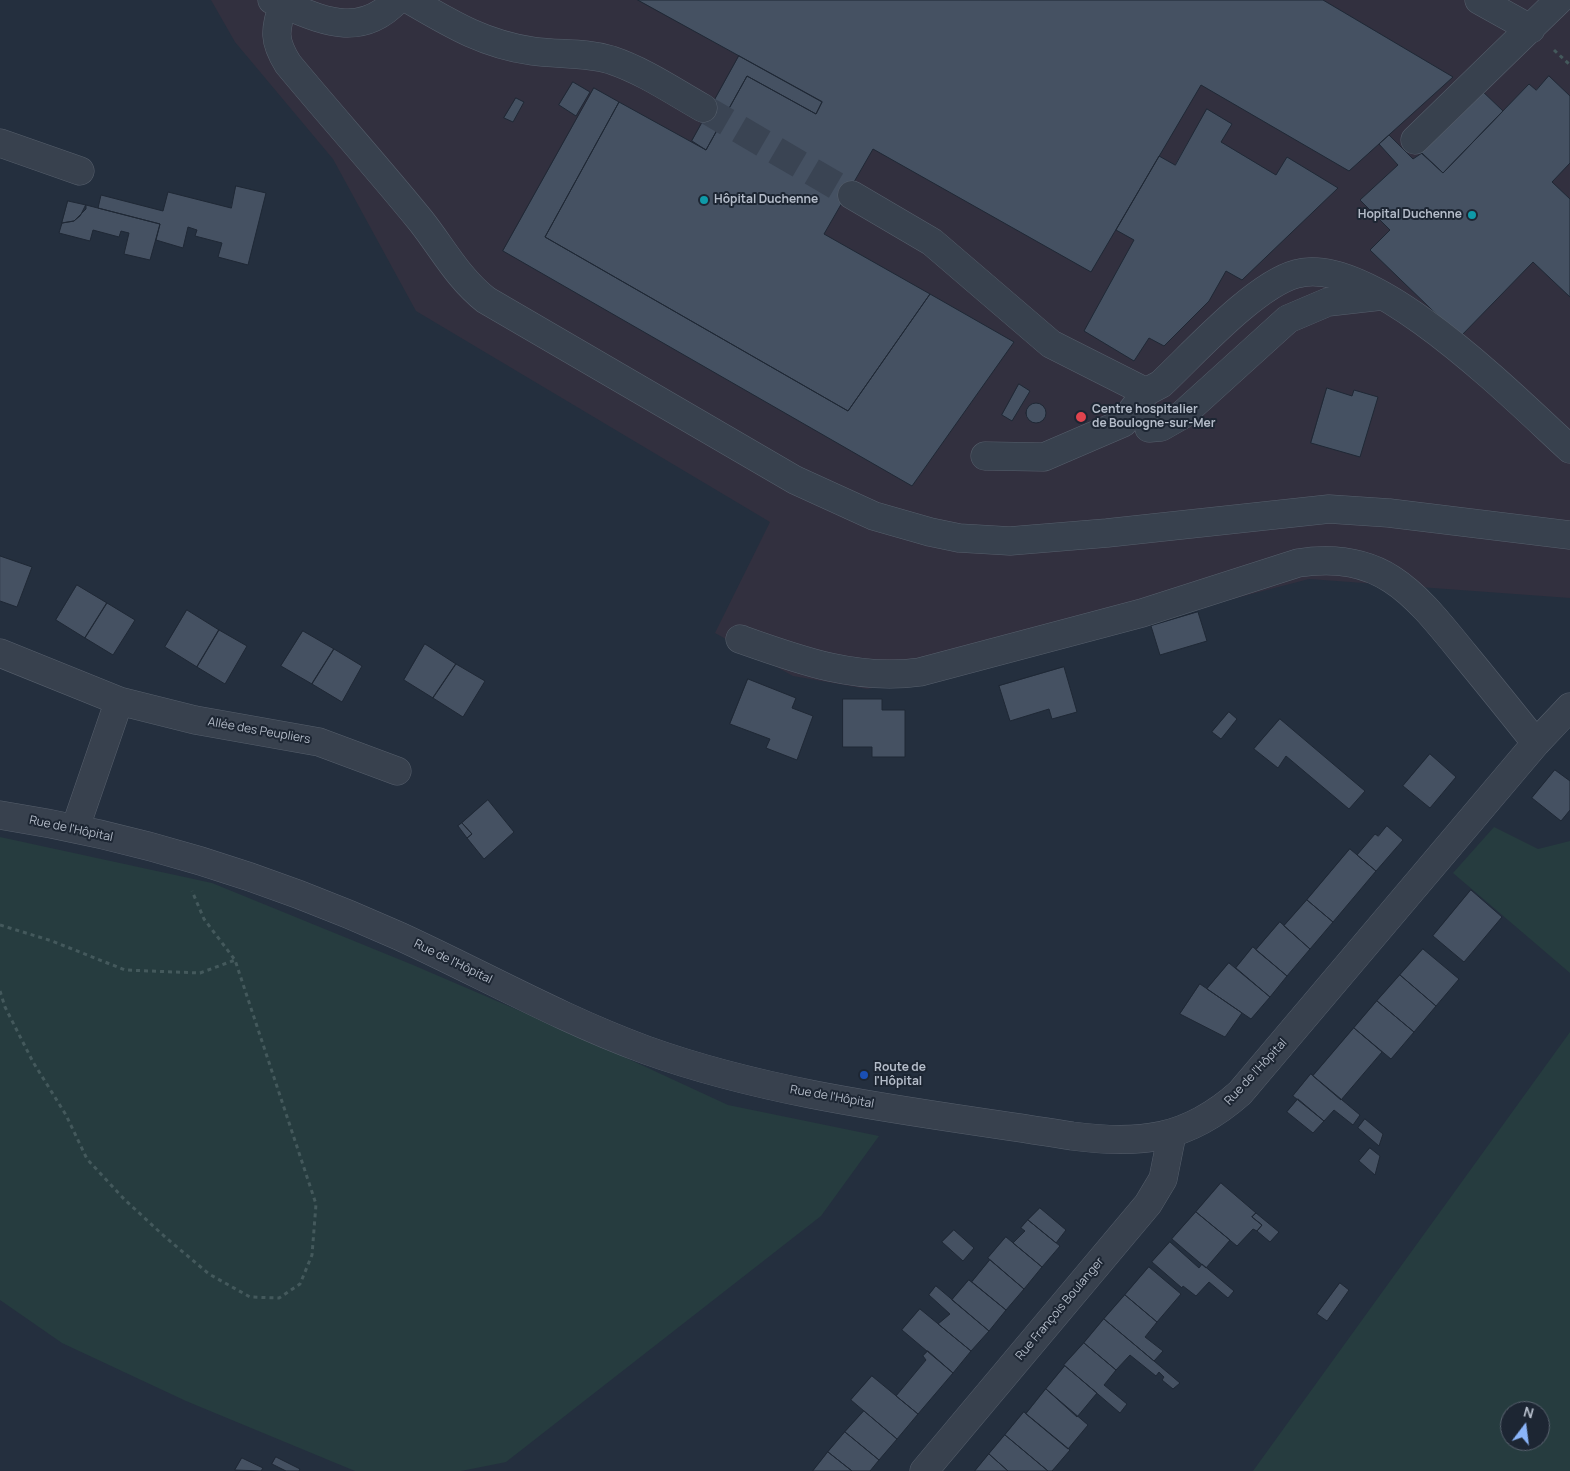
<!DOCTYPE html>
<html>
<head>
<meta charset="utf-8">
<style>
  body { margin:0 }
  #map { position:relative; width:1570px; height:1471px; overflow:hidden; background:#242f3e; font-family:Manrope,sans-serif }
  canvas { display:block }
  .north { position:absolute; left:1500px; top:1401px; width:50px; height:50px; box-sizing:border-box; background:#1d2633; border:1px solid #59626f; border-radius:50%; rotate:15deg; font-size:14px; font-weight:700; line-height:20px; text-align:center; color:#b4bcc9 }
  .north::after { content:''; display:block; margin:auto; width:18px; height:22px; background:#8ab4f8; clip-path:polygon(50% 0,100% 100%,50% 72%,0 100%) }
</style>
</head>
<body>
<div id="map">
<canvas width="1570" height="1471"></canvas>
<div class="north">N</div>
</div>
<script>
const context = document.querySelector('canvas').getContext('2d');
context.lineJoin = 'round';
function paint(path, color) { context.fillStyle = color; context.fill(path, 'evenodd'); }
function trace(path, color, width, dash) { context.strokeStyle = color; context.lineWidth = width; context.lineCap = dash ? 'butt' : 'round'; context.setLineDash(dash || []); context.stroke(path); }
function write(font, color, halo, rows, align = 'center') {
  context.font = font + ' Manrope,sans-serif'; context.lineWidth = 4; context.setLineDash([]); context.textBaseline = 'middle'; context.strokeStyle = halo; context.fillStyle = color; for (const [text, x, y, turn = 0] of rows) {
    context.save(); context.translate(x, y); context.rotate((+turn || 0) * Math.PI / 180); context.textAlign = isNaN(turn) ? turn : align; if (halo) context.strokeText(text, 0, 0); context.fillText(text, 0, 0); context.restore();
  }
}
const medical = new Path2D(`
  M 211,0 L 1570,0 L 1570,598 L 1309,579 L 937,676 L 867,689 L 793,676 L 715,633 L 770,522 L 416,311 L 333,159 L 235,42 Z`);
const green = new Path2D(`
  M 1494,827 L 1538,849 L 1570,841 L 1570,973 L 1453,873 Z
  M 0,837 L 212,883 L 413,965 L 583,1038 L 728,1105 L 879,1136 L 821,1216 L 506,1462 L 461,1471 L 355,1471 L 186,1401 L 62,1343 L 0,1300 Z
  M 1570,1032 L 1570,1471 L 1253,1471 ZM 1510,1411 L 1540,1411 L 1540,1441 L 1510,1441 Z`);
const building = new Path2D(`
  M 638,0 L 1323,0 L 1453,77 L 1349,171 L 1201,85 L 1091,272 L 873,149 L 824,234 L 930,294 L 848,411 L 545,237 L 619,102 L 706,150 L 747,76 L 816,114 L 822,102 Z
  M 739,56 L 822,102 L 816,114 L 747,76 L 706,150 L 692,141 Z
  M 1549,76 L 1570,96 L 1570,163 L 1552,182 L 1570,199 L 1570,297 L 1533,262 L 1460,337 L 1370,250 L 1390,230 L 1360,200 L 1398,165 L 1379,144 L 1389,135 L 1413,159 L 1422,153 L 1443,173 L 1529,84 L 1536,90 Z
  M 573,82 L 590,92 L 576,116 L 559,105 Z
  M 594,88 L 619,102 L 545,237 L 848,411 L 930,294 L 1014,342 L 912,486 L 503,251 Z
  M 1479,88 L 1503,111 L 1443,173 L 1419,151 Z
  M 516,98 L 524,102 L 513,122 L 504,118 Z
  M 1207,109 L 1232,124 L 1221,142 L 1276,175 L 1287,157 L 1338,188 L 1242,280 L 1226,271 L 1209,301 L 1164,346 L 1149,338 L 1134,361 L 1084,331 L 1134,240 L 1116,230 L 1159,156 L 1175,165 Z
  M 236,186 L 266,193 L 248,265 L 218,257 L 222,243 L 195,236 L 197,230 L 188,227 L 183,248 L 156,240 L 160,224 L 98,208 L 101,195 L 163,211 L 168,192 L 231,208 Z
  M 68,201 L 86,205 L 86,209 L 74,221 L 62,223 Z
  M 86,205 L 160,224 L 150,260 L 124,254 L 129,233 L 121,231 L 119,237 L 93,230 L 90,241 L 59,233 L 62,223 L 74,221 L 80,216 Z
  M 1019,384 L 1030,391 L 1012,421 L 1002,415 Z
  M 1327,388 L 1352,396 L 1354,390 L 1378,397 L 1360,457 L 1311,443 Z
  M1026 413a10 10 0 1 1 20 0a10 10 0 1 1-20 0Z
  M 0,556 L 32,567 L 17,607 L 0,601 Z
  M 77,585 L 107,603 L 85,638 L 56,620 Z
  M 107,603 L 135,620 L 113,655 L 85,638 Z
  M 187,610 L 219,630 L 197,667 L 165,647 Z
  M 1198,612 L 1207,641 L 1160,655 L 1151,626 Z
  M 219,630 L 247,646 L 225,684 L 197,667 Z
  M 303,631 L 334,649 L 312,684 L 281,666 Z
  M 425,644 L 456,664 L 433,698 L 404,680 Z
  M 334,649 L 362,666 L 342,702 L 312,684 Z
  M 456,664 L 485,681 L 463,717 L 433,698 Z
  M 1064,667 L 1077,712 L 1052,719 L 1049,709 L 1010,721 L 999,686 Z
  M 748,679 L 796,698 L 792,708 L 813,716 L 797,760 L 766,748 L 770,739 L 730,724 Z
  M 843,699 L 882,699 L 882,710 L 905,710 L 905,757 L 872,757 L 872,747 L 843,747 Z
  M 1229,712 L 1237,719 L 1221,739 L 1212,732 Z
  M 1280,719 L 1365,791 L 1349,809 L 1286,756 L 1278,768 L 1254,749 Z
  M 1430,754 L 1456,777 L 1430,808 L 1403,786 Z
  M 1555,770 L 1570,781 L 1570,810 L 1561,821 L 1532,798 Z
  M 488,800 L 514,832 L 484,859 L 467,838 L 472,834 L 462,823 Z
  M 462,823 L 472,834 L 467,838 L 458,826 Z
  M 1387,826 L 1403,840 L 1376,871 L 1357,855 L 1375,834 L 1378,836 Z
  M 1350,849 L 1376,871 L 1333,922 L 1307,900 Z
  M 1471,890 L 1502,917 L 1464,962 L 1433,936 Z
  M 1307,900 L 1333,922 L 1310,949 L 1284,926 Z
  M 1280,922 L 1310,949 L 1287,976 L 1256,950 Z
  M 1253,947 L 1287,976 L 1270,997 L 1236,968 Z
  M 1423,949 L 1459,979 L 1436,1006 L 1400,975 Z
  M 1229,963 L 1270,997 L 1251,1019 L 1207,989 Z
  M 1400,975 L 1436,1006 L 1414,1032 L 1377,1001 Z
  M 1200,984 L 1242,1013 L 1225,1037 L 1180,1014 Z
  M 1377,1001 L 1414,1032 L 1391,1059 L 1354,1028 Z
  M 1354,1028 L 1382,1052 L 1341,1100 L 1313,1076 Z
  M 1311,1074 L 1360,1115 L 1353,1125 L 1334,1110 L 1324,1121 L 1293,1096 Z
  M 1298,1099 L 1324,1121 L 1313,1133 L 1287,1112 Z
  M 1365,1119 L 1383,1134 L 1379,1146 L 1358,1128 Z
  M 1370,1148 L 1380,1156 L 1375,1175 L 1359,1161 Z
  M 1221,1183 L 1256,1213 L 1252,1217 L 1262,1225 L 1257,1231 L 1253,1229 L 1237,1246 L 1196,1212 Z
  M 1040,1208 L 1066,1230 L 1056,1243 L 1028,1220 Z
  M 1196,1212 L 1230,1240 L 1206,1268 L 1172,1239 Z
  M 1256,1213 L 1279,1232 L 1270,1242 L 1257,1231 L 1262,1225 L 1252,1217 Z
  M 1028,1220 L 1060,1246 L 1042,1267 L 1013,1243 L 1025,1231 L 1021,1228 Z
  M 954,1230 L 974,1248 L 963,1261 L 942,1242 Z
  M 1006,1237 L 1042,1267 L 1024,1289 L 988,1258 Z
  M 1170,1242 L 1199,1268 L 1202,1264 L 1234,1291 L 1228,1298 L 1209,1282 L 1196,1296 L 1183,1286 L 1182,1288 L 1152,1262 Z
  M 990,1260 L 1024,1289 L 1006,1310 L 972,1282 Z
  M 1149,1267 L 1181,1294 L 1157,1322 L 1125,1295 Z
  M 969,1280 L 1006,1310 L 989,1331 L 952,1300 Z
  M 1340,1283 L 1349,1290 L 1327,1321 L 1317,1314 Z
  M 936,1286 L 989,1331 L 971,1351 L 938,1324 L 950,1314 L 929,1295 Z
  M 1125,1295 L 1157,1322 L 1145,1337 L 1163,1351 L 1154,1361 L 1104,1319 Z
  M 920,1309 L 971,1351 L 953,1373 L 902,1330 Z
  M 1104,1319 L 1154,1361 L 1180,1383 L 1173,1389 L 1162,1380 L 1164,1377 L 1159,1372 L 1156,1376 L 1130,1355 L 1116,1370 L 1084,1343 Z
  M 1084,1343 L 1116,1370 L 1104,1385 L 1127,1404 L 1120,1413 L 1064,1365 Z
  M 928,1351 L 953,1373 L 918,1414 L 896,1396 L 926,1360 L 923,1356 Z
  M 1065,1366 L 1097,1393 L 1077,1417 L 1046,1389 Z
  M 872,1376 L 918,1414 L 897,1439 L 851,1400 Z
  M 1046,1389 L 1088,1425 L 1068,1449 L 1026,1414 Z
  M 864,1411 L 897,1439 L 879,1460 L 845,1432 Z
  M 1024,1412 L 1070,1450 L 1052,1471 L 1048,1471 L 1005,1435 Z
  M 845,1432 L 879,1460 L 870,1471 L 852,1471 L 828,1452 Z
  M 1005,1435 L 1048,1471 L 1008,1471 L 989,1454 Z
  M 828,1452 L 852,1471 L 813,1471 Z
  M 989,1454 L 1008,1471 L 975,1471 Z
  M 276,1457 L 300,1469 L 299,1471 L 286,1471 L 272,1464 Z
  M 242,1458 L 263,1468 L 261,1471 L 235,1470 Z`);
const minorTunnel = new Path2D(`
  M 703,108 L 852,195`);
const path = new Path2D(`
  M 1554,50 L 1570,65
  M 0,925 L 52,941 L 125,970 L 200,973 L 235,960
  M 0,991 L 5,1007 L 33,1062 L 66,1115 L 87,1159 L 124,1199 L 164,1236 L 209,1274 L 250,1297 L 279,1298 L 300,1284 L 312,1255 L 316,1204 L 235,960 L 204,919 L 192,891`);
const minor = new Path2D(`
  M 272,0 C 317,17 357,42 397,0
  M 410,0 C 451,24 484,44 532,51 C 559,55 585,52 611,60 C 644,71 673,91 703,108
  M 1479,0 L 1531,29
  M 283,4 C 275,31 273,40 288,64 C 332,117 378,168 421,221 C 443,249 458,278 486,300 L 795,480 L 874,516 L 930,532 L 959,538 L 1010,541 L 1107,533 L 1329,509 L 1389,513 L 1570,535
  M 1415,140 L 1559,0
  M 0,143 L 80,171
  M 852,195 L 932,242 L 1051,344 L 1146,392
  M 1149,428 L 1161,427 L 1182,415 L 1288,319 L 1328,302 L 1381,296
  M 985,456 L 1044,457 L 1123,423 L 1146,392 L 1161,384 C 1194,353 1255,285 1296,274 C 1371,252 1517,401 1570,449
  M 740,639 C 799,660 856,681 920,672 L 1142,613 L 1298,563 C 1383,550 1415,594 1464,654 C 1488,683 1512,713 1536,743
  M 0,653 L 119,701 L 195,720 L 319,742 L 397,771
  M 0,815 C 137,836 273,879 399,936 C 482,974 561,1019 646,1050 C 783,1099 930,1113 1072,1136 C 1140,1145 1187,1140 1240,1093 L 1536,743 L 1570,707
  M 75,829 L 119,701
  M 924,1471 L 1148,1204 L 1163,1179 L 1172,1134`);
const markers = [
  [704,200,5,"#0f9aa8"],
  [1472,215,5,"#0f9aa8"],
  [1081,417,6,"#e0444e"],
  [864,1075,5,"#1a4fb4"]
];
const poiNames = [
  ["Hôpital Duchenne",714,200],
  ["Hopital Duchenne",1462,215,"right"],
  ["Centre hospitalier",1092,410],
  ["de Boulogne-sur-Mer",1092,424],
  ["Route de",874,1068],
  ["l'Hôpital",874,1082]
];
const streetNames = [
  ["Allée des Peupliers",259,731,10],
  ["Rue de l'Hôpital",71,829,12],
  ["Rue de l'Hôpital",453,962,26],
  ["Rue de l'Hôpital",1256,1072,-47],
  ["Rue de l'Hôpital",832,1097,10],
  ["Rue François Boulanger",1060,1309,-50]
];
paint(medical, '#32303f');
paint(green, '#263c3f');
paint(building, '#455162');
trace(building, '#1f2835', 1);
trace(minorTunnel, '#3a4453', 28, [28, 14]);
trace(minor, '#565f6c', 29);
trace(path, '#44595c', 3, [4, 4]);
trace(minor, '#38414e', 28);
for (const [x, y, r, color] of markers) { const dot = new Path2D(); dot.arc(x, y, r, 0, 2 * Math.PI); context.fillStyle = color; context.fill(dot); trace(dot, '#1d2633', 2); }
write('bold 12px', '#b4bcc9', '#1d2633', poiNames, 'left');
write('12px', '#b4bcc9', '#1d2633', streetNames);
</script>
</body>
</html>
